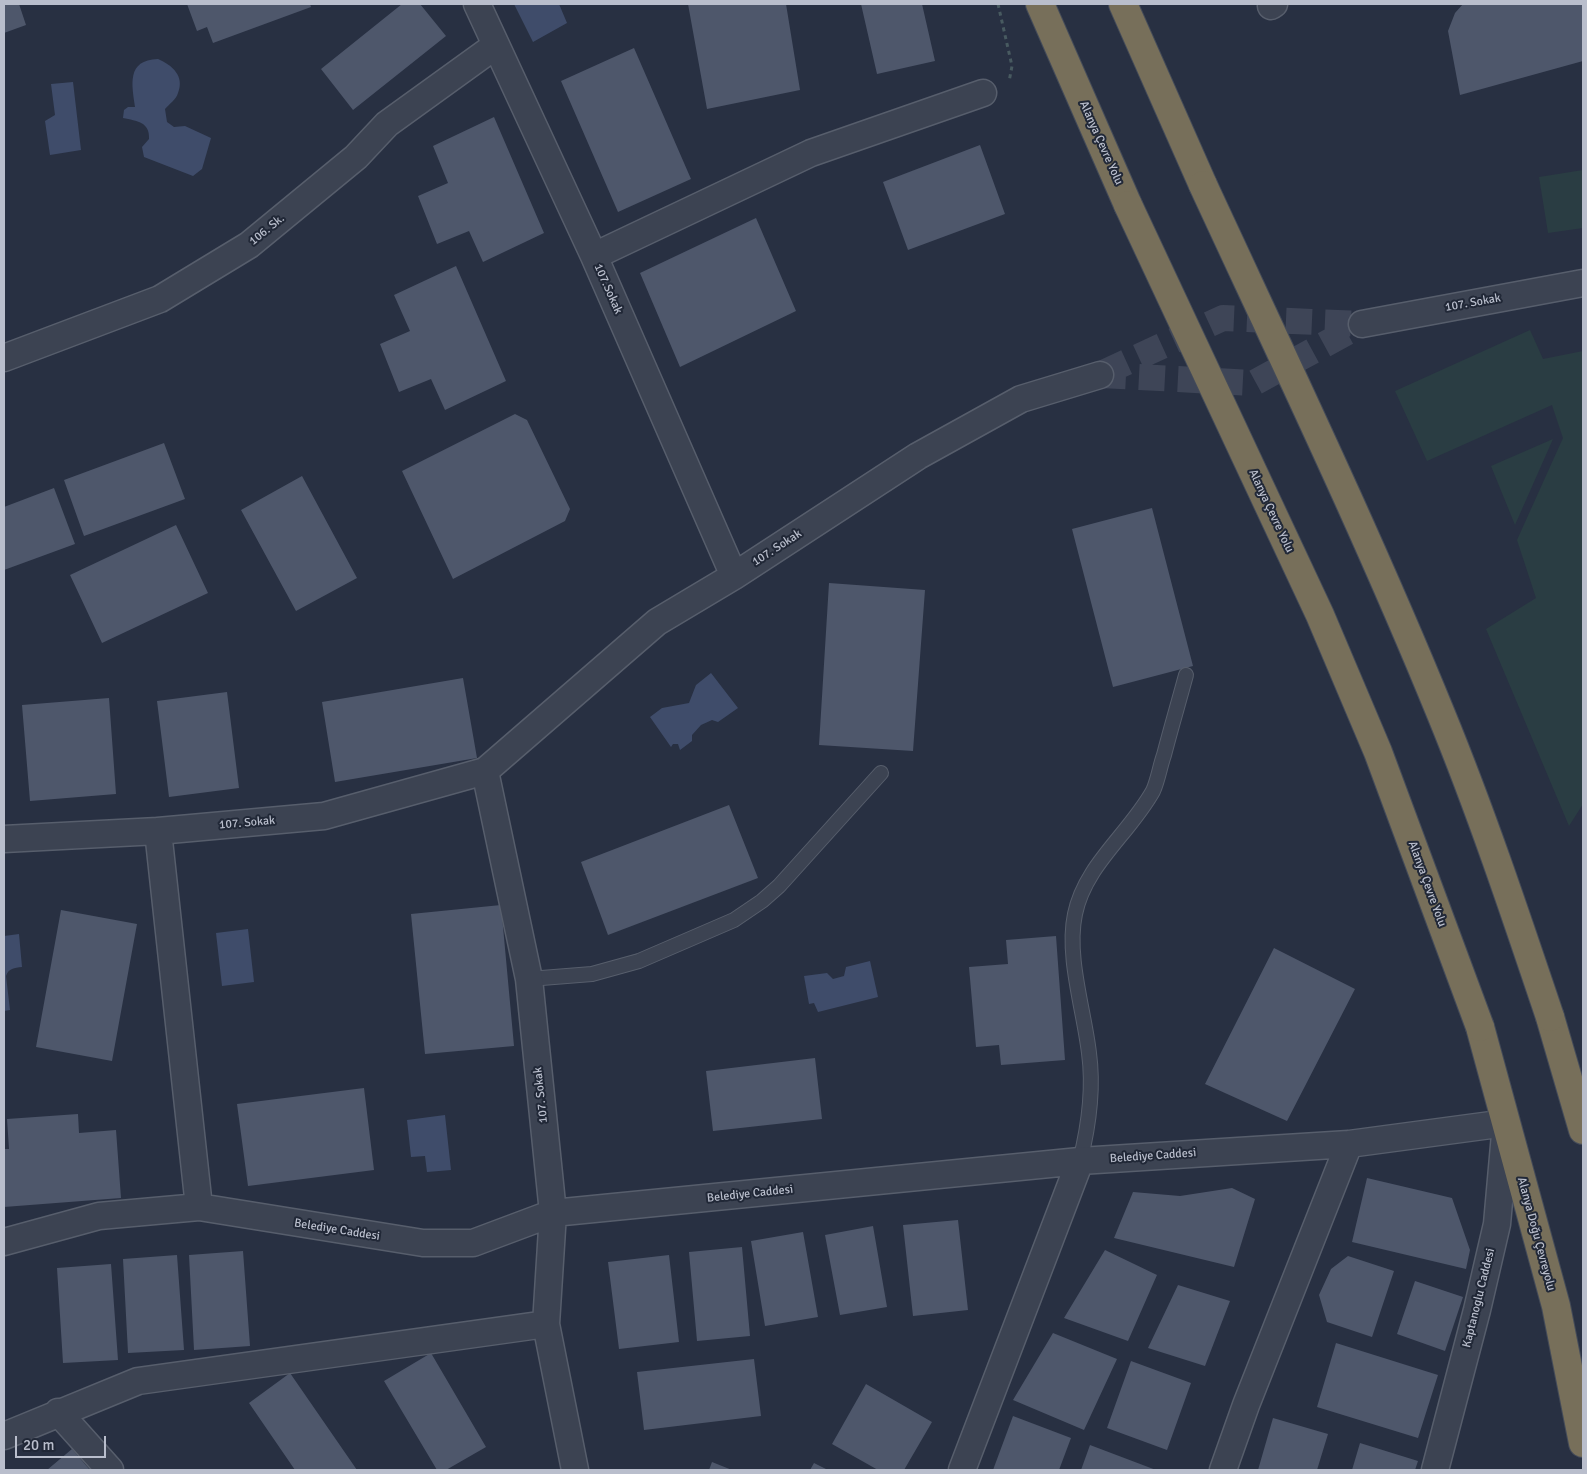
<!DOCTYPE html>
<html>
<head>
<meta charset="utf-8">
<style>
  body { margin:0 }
  #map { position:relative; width:1587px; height:1474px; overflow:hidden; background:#283042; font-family:Signika,sans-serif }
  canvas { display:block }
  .frame { position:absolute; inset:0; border:5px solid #b9becc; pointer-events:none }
  .scale { position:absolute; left:15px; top:1436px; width:91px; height:22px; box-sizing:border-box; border:2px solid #b9becc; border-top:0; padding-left:6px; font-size:15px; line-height:18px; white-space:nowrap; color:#b9becc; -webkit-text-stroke:4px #212837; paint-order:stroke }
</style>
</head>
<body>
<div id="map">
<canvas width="1587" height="1474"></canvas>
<div class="frame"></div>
<div class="scale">20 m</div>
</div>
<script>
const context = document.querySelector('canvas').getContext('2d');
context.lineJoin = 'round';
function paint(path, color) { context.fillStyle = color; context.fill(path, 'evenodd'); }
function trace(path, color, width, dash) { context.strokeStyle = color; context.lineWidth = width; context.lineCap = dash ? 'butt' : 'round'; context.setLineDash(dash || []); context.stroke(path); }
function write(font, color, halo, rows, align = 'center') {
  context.font = font + ' Signika,sans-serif'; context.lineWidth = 4; context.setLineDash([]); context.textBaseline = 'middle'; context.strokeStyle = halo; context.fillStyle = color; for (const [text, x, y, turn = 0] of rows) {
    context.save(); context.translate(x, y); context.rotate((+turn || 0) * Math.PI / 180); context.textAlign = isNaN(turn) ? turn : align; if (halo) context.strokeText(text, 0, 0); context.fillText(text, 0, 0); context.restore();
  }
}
const green = new Path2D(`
  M 1583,170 L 1583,228 L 1548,233 L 1539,177 Z
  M 1530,330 L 1543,359 L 1583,351 L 1583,804 L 1569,826 L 1486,629 L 1536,598 L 1517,540 L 1563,438 L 1552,405 L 1427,461 L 1395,391 Z
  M 1553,439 L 1515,525 L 1491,466 Z`);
const water = new Path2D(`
  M 514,4 L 559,4 L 567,23 L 533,42 Z
  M 158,59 C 172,65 185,76 178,93 C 176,100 169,104 165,109 L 167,122 L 174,127 L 185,126 L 211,138 L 202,169 L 193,176 L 144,157 L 142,147 L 149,139 C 150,122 137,121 123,118 L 124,110 L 128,107 L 135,107 C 132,85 126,60 158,59 Z
  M 73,82 L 81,150 L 50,155 L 45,121 L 55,115 L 51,84 Z
  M 711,673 L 738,708 L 718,722 L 712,720 L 701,725 L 692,735 L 692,741 L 680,750 L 678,744 L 673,744 L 671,747 L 650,717 L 662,708 L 689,703 L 696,685 Z
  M 248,929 L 254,982 L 222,986 L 216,933 Z
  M 19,934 L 22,967 C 14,968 9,968 6,976 L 10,1010 L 4,1011 L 4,936 Z
  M 870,961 L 878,997 L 818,1012 L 814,1003 L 809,1004 L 804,976 L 827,973 L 833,979 L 844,976 L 846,967 Z
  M 445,1115 L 451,1170 L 427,1172 L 425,1156 L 411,1157 L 407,1120 Z`);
const building = new Path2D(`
  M 4,4 L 19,4 L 26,25 L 4,33 Z
  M 187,4 L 310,4 L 311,7 L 213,43 L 207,27 L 197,31 Z
  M 402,4 L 420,4 L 446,36 L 353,110 L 321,69 Z
  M 688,4 L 786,4 L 800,90 L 707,109 Z
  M 861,4 L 922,4 L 935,61 L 877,74 Z
  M 1463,4 L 1583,4 L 1583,61 L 1460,95 L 1448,31 L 1455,13 Z
  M 634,48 L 691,179 L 618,212 L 561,81 Z
  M 494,117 L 544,233 L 483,262 L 469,231 L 437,244 L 418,196 L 448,183 L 433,146 Z
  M 980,145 L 1005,214 L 908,250 L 883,182 Z
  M 756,218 L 796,311 L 680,367 L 640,273 Z
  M 456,266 L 506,381 L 445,410 L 431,379 L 399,392 L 380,344 L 410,331 L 394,295 Z
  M 515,414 L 527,420 L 570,509 L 565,521 L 453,579 L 402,471 Z
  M 164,443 L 185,499 L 84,536 L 64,480 Z
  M 302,476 L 357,578 L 296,611 L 241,510 Z
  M 54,488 L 75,544 L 4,570 L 4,507 Z
  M 1152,508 L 1193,666 L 1113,687 L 1072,529 Z
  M 176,525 L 208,593 L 102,643 L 70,575 Z
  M 829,583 L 925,590 L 913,751 L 819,745 Z
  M 463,678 L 477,758 L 335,782 L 322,702 Z
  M 227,692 L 239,788 L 169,797 L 157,701 Z
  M 109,698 L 116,794 L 30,801 L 22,705 Z
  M 729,805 L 758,878 L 608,935 L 581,862 Z
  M 501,905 L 514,1046 L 425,1054 L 411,914 Z
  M 61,910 L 137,924 L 112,1061 L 36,1047 Z
  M 1056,936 L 1065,1060 L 1001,1065 L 999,1045 L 976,1047 L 969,967 L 1008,964 L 1006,940 Z
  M 1274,948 L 1355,989 L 1287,1121 L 1205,1084 Z
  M 815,1058 L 822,1119 L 713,1131 L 706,1071 Z
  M 364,1088 L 374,1170 L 248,1186 L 237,1104 Z
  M 78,1114 L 79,1133 L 116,1130 L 121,1198 L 4,1207 L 4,1149 L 9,1149 L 7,1119 Z
  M 1367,1178 L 1452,1198 L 1470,1250 L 1466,1269 L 1352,1242 Z
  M 1232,1188 L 1255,1199 L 1234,1267 L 1114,1238 L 1133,1192 L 1180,1196 Z
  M 958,1220 L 968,1310 L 913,1316 L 903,1225 Z
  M 873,1226 L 887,1307 L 840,1315 L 825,1235 Z
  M 803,1232 L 818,1317 L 765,1326 L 751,1241 Z
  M 742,1247 L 750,1336 L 697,1341 L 689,1252 Z
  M 1105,1250 L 1157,1275 L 1128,1341 L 1064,1318 Z
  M 243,1251 L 250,1346 L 194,1350 L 189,1255 Z
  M 177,1255 L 184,1350 L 128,1353 L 123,1259 Z
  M 669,1255 L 679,1342 L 619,1349 L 608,1262 Z
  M 1348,1256 L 1394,1271 L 1372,1337 L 1327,1322 L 1319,1295 L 1331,1269 Z
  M 111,1264 L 118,1360 L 63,1363 L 57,1268 Z
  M 1415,1281 L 1463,1297 L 1445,1351 L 1397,1334 Z
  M 1178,1285 L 1230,1301 L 1205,1366 L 1148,1348 Z
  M 1053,1333 L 1117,1359 L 1084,1430 L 1013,1400 Z
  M 1336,1343 L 1438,1375 L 1418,1438 L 1317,1407 Z
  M 431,1353 L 486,1447 L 446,1470 L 437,1470 L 384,1381 Z
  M 754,1359 L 761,1416 L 644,1430 L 637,1372 Z
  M 1131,1361 L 1191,1383 L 1167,1450 L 1107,1428 Z
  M 290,1373 L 357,1470 L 295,1470 L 249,1403 Z
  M 866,1384 L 932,1422 L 904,1470 L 878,1470 L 832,1444 Z
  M 1013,1416 L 1071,1438 L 1059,1470 L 993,1470 Z
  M 1273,1418 L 1328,1434 L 1317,1470 L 1258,1470 Z
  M 1360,1443 L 1418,1461 L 1415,1470 L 1352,1470 Z
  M 1090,1445 L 1156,1470 L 1081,1470 Z
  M 72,1449 L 90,1470 L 47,1470 Z
  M 712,1462 L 732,1470 L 709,1470 Z
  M 814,1463 L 828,1470 L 810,1470 Z`);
const streetTunnel = new Path2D(`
  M 1103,373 L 1223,318 L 1361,324
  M 1100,375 L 1254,383 L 1362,324`);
const path = new Path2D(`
  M 998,4 L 1012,66 L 1009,82`);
const lane = new Path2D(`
  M 529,979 L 592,974 L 639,961 L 734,920 L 762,901 L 779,886 L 881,773
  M 1080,1161 C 1089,1125 1094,1090 1089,1053 C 1084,1010 1066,956 1075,914 C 1085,865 1129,834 1153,791 C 1158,780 1160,766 1164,755 C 1171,728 1179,701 1186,675`);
const street = new Path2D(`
  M 477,4 L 594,256 L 734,576
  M 1271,6 L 1274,4
  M 594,256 L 811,153 L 983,93
  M 1362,324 L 1583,283
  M 4,358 L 160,299 L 249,245 L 356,157 L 387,124 L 495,46
  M 158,831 L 199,1207
  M 4,839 L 158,831 L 324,816 L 485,771 L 657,622 L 734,576 L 918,456 L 1021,399 L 1100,375
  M 4,1242 L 99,1216 L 199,1207 L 423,1243 L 473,1243 L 553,1213 L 1080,1161 L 1349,1144 L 1506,1123 L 1497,1224 L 1477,1310 L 1435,1470
  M 546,1324 L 575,1470
  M 58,1412 L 110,1470
  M 4,1436 L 138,1381 L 546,1324 L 553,1213 L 529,979 L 485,771
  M 962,1470 L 1080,1161
  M 1223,1470 L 1246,1405 L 1349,1144`);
const highway = new Path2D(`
  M 1040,4 L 1128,205
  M 1123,4 L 1203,185
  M 1550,1017 L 1583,1130
  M 1480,1027 L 1556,1306 L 1583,1443`);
const highwayBridge = new Path2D(`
  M 1203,185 C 1284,360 1368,535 1441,714 C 1482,814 1516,916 1550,1017
  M 1128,205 L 1320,615 L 1378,752 L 1480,1027`);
const streetNames = [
  ["Alanya Çevre Yolu",1101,143,66],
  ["106. Sk.",267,230,-39],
  ["107.Sokak",608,289,66],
  ["107. Sokak",1473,303,-10],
  ["Alanya Çevre Yolu",1271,511,65],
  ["107. Sokak",777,548,-33],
  ["107. Sokak",247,823,-5],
  ["Alanya Çevre Yolu",1427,884,70],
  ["107. Sokak",541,1095,-96],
  ["Belediye Caddesi",1153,1156,-4],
  ["Belediye Caddesi",750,1194,-6],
  ["Belediye Caddesi",337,1230,9],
  ["Alanya Doğu Çevreyolu",1536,1234,75],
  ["Kaptanoglu Caddesi",1479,1298,-76]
];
paint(green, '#2a3d43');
paint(water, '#3f4c6a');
paint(building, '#4e576b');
trace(streetTunnel, '#3e4557', 26, [26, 13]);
trace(lane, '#575e6c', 16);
trace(street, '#575e6c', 29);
trace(highway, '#444b59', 30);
trace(path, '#485a60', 3, [4, 4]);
trace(lane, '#3c4352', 14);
trace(street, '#3c4352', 26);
trace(highway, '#776f5a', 28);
trace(highwayBridge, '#444b59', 30, []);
trace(highwayBridge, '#776f5a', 28);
write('12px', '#b9becc', '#212837', streetNames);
</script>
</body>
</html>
